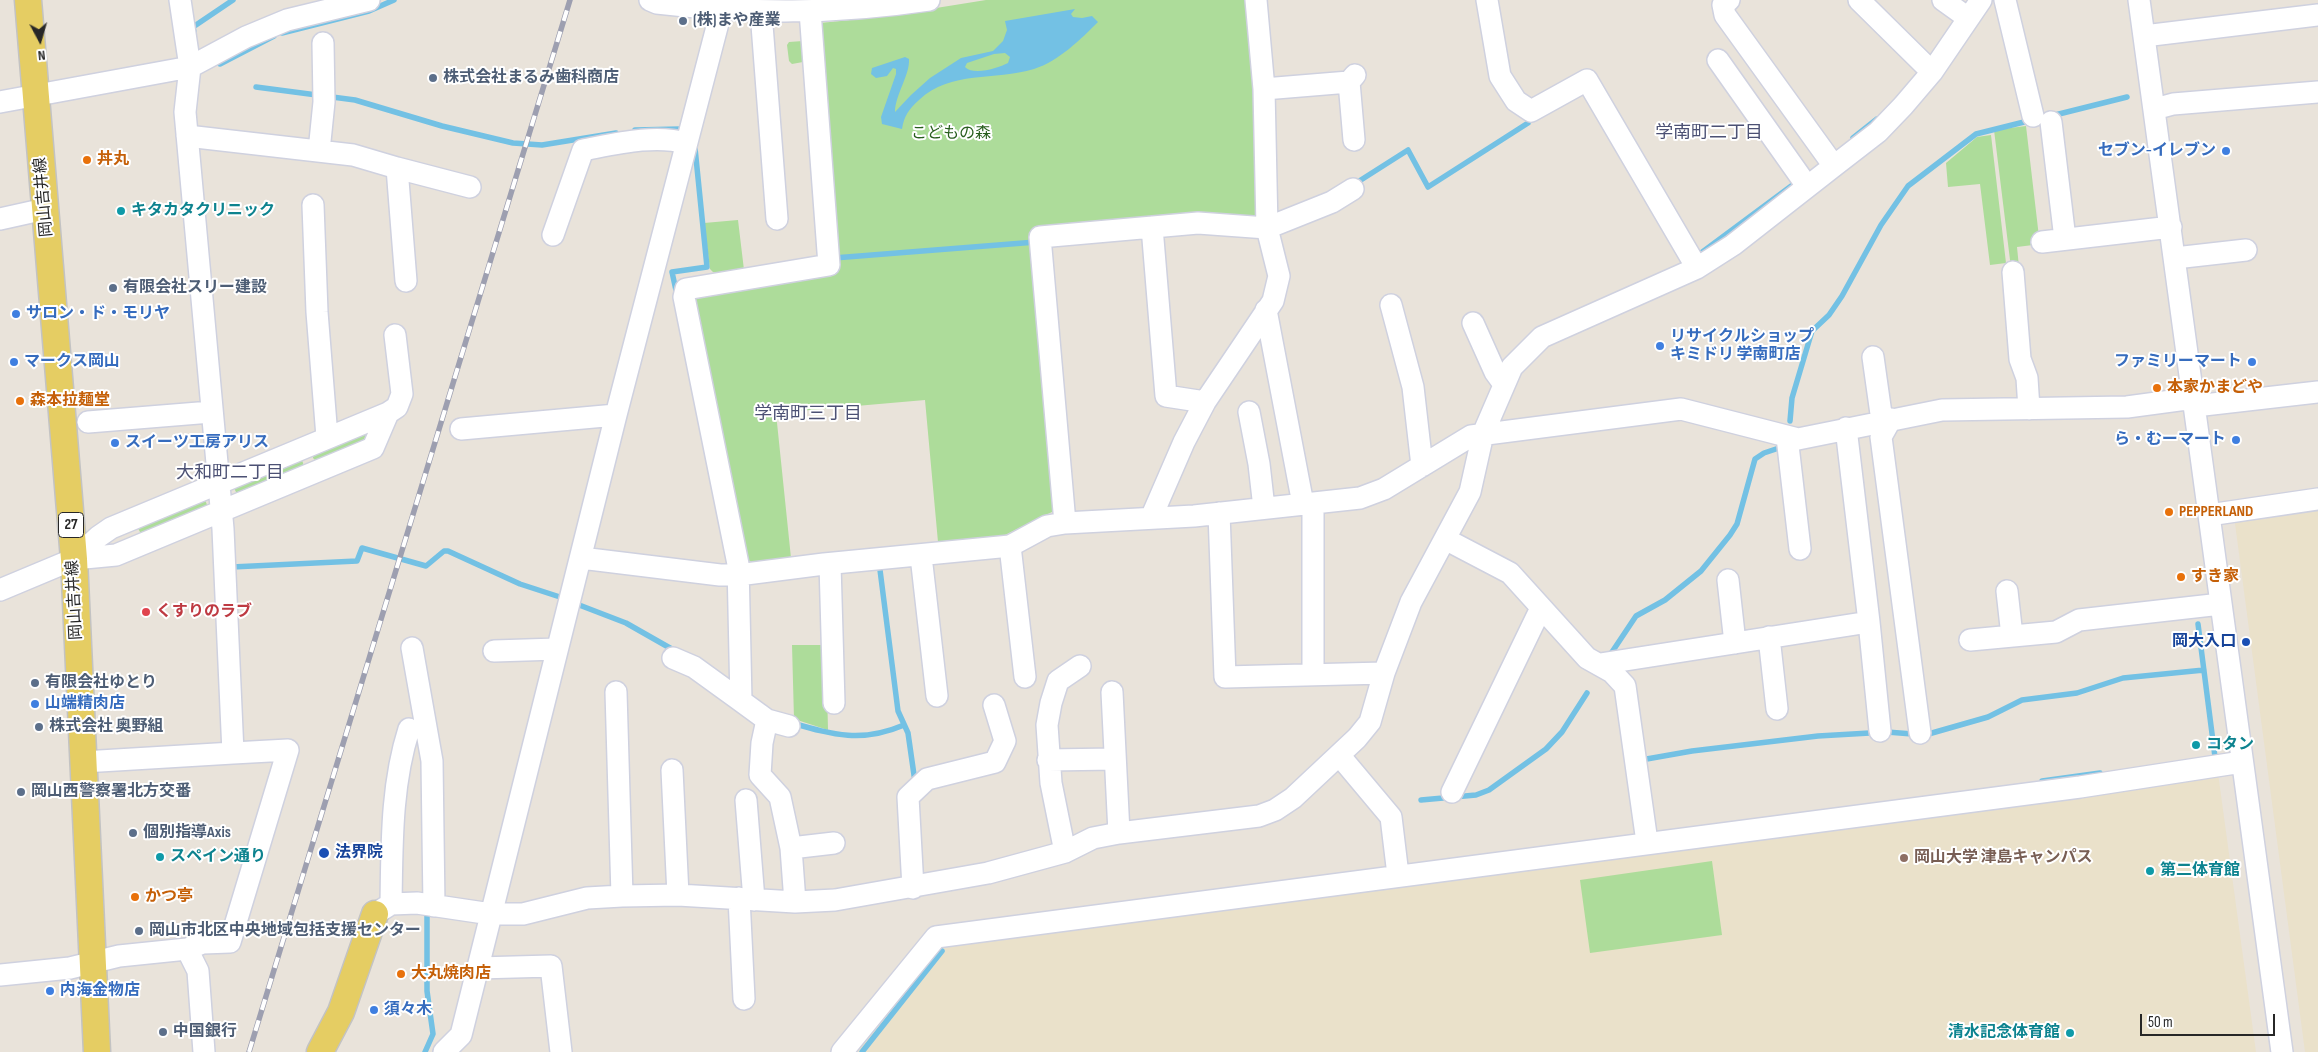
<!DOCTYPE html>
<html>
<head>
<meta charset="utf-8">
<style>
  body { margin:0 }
  #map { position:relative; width:2318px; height:1052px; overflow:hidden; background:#e9e3da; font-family:"Sofia Sans Condensed",sans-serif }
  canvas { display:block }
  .north { position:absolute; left:15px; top:15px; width:50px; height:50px; -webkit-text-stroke:4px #fff; paint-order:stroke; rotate:174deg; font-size:14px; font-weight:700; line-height:20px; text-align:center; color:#272727 }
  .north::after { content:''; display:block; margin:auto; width:18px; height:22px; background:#272727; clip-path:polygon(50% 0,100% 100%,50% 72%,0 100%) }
  .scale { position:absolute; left:2140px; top:1014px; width:135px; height:22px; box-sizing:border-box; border:2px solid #272727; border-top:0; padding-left:6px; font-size:15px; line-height:18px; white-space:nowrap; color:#272727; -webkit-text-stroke:4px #fff; paint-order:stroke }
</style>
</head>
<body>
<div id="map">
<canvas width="2318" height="1052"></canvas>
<div class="north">N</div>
<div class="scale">50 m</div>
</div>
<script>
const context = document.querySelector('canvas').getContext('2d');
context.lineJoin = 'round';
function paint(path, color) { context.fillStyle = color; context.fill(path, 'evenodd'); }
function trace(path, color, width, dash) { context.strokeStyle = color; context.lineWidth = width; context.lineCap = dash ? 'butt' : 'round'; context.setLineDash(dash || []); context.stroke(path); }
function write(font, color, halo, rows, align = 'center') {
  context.font = font + ' "Sofia Sans Condensed","Noto Sans JP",sans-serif'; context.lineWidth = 4; context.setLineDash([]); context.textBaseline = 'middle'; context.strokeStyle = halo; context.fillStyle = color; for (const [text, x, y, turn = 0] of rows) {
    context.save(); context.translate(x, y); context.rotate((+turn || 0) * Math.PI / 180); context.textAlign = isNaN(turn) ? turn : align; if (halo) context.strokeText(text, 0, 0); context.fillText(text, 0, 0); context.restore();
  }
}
const education = new Path2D(`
  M 2318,504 L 2318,1052 L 2305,1052 L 2234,516 Z
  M 2218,773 L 2256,1052 L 854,1052 L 939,943 Z`);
const green = new Path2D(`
  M 986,0 L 1250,0 L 1262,218 L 1032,232 L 1056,510 L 1003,536 L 938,542 L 925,400 L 776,413 L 791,558 L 754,563 L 743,558 L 694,294 L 835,272 L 820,23 L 880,17 Z
  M 803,41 L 803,62 L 792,64 L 789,61 L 787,45 L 789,42 Z
  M 2026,126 L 2039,237 L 2032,238 L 2033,245 L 2017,247 L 2019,267 L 2011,268 L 1994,130 Z
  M 1991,135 L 2006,263 L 1990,265 L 1980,184 L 1948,187 L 1946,163 L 1977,137 Z
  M 738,220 L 744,270 L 721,274 L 713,272 L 710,269 L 704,223 Z
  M 367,432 L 368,440 L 316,461 L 313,458 L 313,453 Z
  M 302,460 L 304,466 L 237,494 L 234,488 Z
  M 205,500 L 208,507 L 141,534 L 138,528 Z
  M 792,645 L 826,645 L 828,730 L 794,719 Z
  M 1712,861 L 1722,935 L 1590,953 L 1580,880 Z`);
const water = new Path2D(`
  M 1075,9 L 1071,14 L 1073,17 L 1082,18 L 1092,16 L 1098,22 C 1081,39 1059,61 1034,69 C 994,81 951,70 919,100 C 909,109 904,116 902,129 L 882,124 L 881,117 L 896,74 L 896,69 L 893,68 L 887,76 L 876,78 L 871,74 L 872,68 L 905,57 L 909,59 C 910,75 895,95 895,112 L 911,95 L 930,78 L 961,58 L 993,51 L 1003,41 L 1007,30 L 1005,21 ZM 994,54 L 1005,53 L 1010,57 L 1008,63 C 998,68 974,76 965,67 L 967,63 Z`);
const stream = new Path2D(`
  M 194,32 L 193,27 L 233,0
  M 282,33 L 369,11 L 394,0
  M 220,64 L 274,36
  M 256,87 L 355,100 L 442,126 L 513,143 L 542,145 L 616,133
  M 2051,116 L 2127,97
  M 635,130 L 680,129
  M 1853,138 L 1877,119
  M 1353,185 L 1408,150 L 1428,187 L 1528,123
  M 1701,253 L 1798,181
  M 834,258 L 1036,242
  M 677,295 L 672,272 L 707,267 L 695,148
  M 1790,421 L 1792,398 L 1812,331 L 1829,315 L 1842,296 L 1881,225 L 1908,186 L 1976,134 L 2032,120
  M 882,566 L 880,570 L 898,711 L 908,733 L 915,782
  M 232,567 L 357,561 L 362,548 L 426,566 L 444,551 L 448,551 L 520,584 L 563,598
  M 574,603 L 626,623 L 677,652
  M 2198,624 L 2215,757 L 2211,758
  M 1610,655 L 1636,616 L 1665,600 L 1701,571 L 1730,535 L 1737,524 L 1755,459 L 1764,453 L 1782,447
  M 792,723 C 834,735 862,743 904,725
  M 1641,760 L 1692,751 L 1818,736 L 1887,732 L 1925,735 L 1988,717 L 2022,700 L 2077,693 L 2123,678 L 2204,670
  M 2042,781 L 2100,773
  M 1421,800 L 1476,795 L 1489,790 L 1546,749 L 1562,732 L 1587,693
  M 425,1052 L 433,1034 L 427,991 L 427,909
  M 862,1052 L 942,951`);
const minor = new Path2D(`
  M 650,0 L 657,3 C 750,14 836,14 929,0
  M 1487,0 L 1500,76 L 1516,101 L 1531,111 L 1587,80 L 1697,268
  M 1729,0 L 1723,5 L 1725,15 L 1834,166
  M 1859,0 L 1932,72
  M 1943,0 L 1968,18
  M 2005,0 L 2033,116
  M 2139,0 L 2282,1052
  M 761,12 L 777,219
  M 2144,36 L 2318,15
  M 1718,60 L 1807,186
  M 1349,82 L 1354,140
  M 1264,89 L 1349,82 L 1355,75
  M 0,102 L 190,67 L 246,37 L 287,20 L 369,0
  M 2155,109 L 2173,104 L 2318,92
  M 2051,122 L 2065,239
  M 187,136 L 353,155 L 397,168 L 406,281
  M 319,151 L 324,102 L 323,43
  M 397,168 L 470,187
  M 313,205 L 317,312 L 327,437
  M 0,219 L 45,209
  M 1152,227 L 1166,396 L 1205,402
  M 553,235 L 583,150 C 615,144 654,134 686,143
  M 2042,242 L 2171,227
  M 2175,258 L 2246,250
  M 2013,272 L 2020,359 L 2027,378 L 2029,409
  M 1391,305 L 1413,387 L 1422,466
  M 1266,310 L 1303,504
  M 1473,323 L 1495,372 L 1503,383
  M 1873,357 L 1882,421
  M 2195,406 L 2318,392
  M 1249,412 L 1259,464 L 1264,508
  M 388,413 L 397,407 L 402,394 L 395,335
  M 1891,419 L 1881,437 L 1920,733
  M 88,422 L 211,412
  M 461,429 L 616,415
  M 1787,437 L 1800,549
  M 1313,503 L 1313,673
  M 1219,513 L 1225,677 L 1384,673
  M 2209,515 L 2318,499
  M 1151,518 L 1184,442 L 1205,402 L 1273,301 L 1279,276 L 1267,228 L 1264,89 L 1256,0
  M 1065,523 L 1040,237 L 1198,223 L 1267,228 L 1332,202 L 1353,189
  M 1447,540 L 1510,573 L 1587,658 L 1612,672 L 1625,686 L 1647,842
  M 1010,546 L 1025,677
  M 921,556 L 937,696
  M 581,558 L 720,575 L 738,575 L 824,564 L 1010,546 L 1047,526 L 1065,523 L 1194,516 L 1360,498 L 1384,489 L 1471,436 L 1681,409 L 1798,439 L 1942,410 L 2127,407 L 2194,398
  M 830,564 L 834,703
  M 1728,580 L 1735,643
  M 0,590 L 74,559 L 116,555 L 373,448 L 388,413 L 111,528 L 98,537 L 74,559
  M 2007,591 L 2012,636
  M 1869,622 L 1880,731
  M 1769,637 L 1777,709
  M 1970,640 L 2056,632 L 2079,620 L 2221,604
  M 412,648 L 432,761 L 434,906
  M 494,651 L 557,649
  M 673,658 L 694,667 L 741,701
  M 1600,664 L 1869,622 L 1846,428
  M 616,692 L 622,896
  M 1112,692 L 1119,833
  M 767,720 L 789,726
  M 1339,755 L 1391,817 L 1398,875
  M 1048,760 L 1115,759
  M 83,762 L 233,753 L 223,529 L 185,112 L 190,67 L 180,0
  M 672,770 L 678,895
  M 1452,792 L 1541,608
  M 746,800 L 754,900
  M 791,848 L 834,843
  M 1065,852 L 1051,783 L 1047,725 L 1051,703 L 1058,681 L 1080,666
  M 913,888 L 908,797 L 927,779 L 995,762 L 1005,741 L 994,705
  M 739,898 L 744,999
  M 795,902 L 791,848 L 780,797 L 760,775 L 762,743 L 767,720 L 741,701 L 738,564 L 684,297 L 686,289 L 829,265 L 810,11
  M 391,904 C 392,845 391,785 409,729
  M 375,914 L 391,904 L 417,903 L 491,914 L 523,914 L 587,898 L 622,896 L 678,895 L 795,902 L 835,900 L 988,873 L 1065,852 L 1093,838 L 1119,833 L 1259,816 L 1275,810 L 1293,798 L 1357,738 L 1370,722 L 1384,673 L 1411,602 L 1470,492 L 1483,434 L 1512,367 L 1542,337 L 1697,268 L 1733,245 L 1834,166 L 1878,132 L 1903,106 L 1932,72 L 1981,0
  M 187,949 L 198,971 L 204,1052
  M 478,968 L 551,966 L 561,1052
  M 0,975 L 70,968 L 119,956 L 187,949 L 203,943 L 230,942 L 288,750 L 233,753
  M 444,1052 L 461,1035 L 616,415 L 724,0
  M 842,1052 L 936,937 L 2080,787 L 2242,762`);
const major = new Path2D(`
  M 28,0 L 74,559 L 97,1052
  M 320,1052 L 341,1012 L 375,914`);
const rail = new Path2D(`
  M 249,1052 L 570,0`);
const markers = [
  [683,21,5,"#5c6f8a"],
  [433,78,5,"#5c6f8a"],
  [2226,151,5,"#3f7fe0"],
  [87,160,5,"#e8710a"],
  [121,211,5,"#0f9aa8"],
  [113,288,5,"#5c6f8a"],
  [16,314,5,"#3f7fe0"],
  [1660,346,5,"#3f7fe0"],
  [14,362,5,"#3f7fe0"],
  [2252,362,5,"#3f7fe0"],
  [2157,388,5,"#e8710a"],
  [20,401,5,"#e8710a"],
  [2236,440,5,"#3f7fe0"],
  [115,443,5,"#3f7fe0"],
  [2169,512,5,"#e8710a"],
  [2181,577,5,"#e8710a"],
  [146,612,5,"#e0444e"],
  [2246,642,5,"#1a4fb4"],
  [35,683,5,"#5c6f8a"],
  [35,704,5,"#3f7fe0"],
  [39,727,5,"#5c6f8a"],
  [2196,745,5,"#0f9aa8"],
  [21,792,5,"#5c6f8a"],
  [133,833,5,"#5c6f8a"],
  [324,853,6,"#1a4fb4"],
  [160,857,5,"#0f9aa8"],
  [1904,858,5,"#8d6e63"],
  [2150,871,5,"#0f9aa8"],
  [135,897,5,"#e8710a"],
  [139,931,5,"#5c6f8a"],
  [401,974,5,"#e8710a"],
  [50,991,5,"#3f7fe0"],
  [374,1010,5,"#3f7fe0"],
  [163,1032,5,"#5c6f8a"],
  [2070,1033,5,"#0f9aa8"]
];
const shields = [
  [71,525,25]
];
const shieldNames = [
  ["27",71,525]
];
const serviceNames = [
  ["(株)まや産業",693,21],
  ["株式会社まるみ歯科商店",443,78],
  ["有限会社スリー建設",123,288],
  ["有限会社ゆとり",45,683],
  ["株式会社 奥野組",49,727],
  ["岡山西警察署北方交番",31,792],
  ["個別指導Axis",143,833],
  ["岡山市北区中央地域包括支援センター",149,931],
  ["中国銀行",173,1032]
];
const parkNames = [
  ["こどもの森",951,134]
];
const shopNames = [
  ["セブン-イレブン",2216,151,"right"],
  ["サロン・ド・モリヤ",26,314],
  ["リサイクルショップ",1670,337],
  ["キミドリ 学南町店",1670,355],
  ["マークス岡山",24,362],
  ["ファミリーマート",2242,362,"right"],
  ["ら・むーマート",2226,440,"right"],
  ["スイーツ工房アリス",125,443],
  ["山端精肉店",45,704],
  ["内海金物店",60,991],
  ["須々木",384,1010]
];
const foodNames = [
  ["丼丸",97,160],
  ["本家かまどや",2167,388],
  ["森本拉麺堂",30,401],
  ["PEPPERLAND",2179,512],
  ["すき家",2191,577],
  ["かつ亭",145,897],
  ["大丸焼肉店",411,974]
];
const streetNames = [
  ["岡山吉井線",44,197,-95],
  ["岡山吉井線",75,600,-93]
];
const cultureNames = [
  ["キタカタクリニック",131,211],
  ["コタン",2206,745],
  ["スペイン通り",170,857],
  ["第二体育館",2160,871],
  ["清水記念体育館",2060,1033,"right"]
];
const healthNames = [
  ["くすりのラブ",156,612]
];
const transitNames = [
  ["岡大入口",2236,642],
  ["法界院",335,853,"left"]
];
const educationNames = [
  ["岡山大学 津島キャンパス",1914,858]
];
const neighbourhoodNames = [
  ["学南町二丁目",1709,133],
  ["学南町三丁目",808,414],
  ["大和町二丁目",230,473]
];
paint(education, '#eae1ca');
paint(green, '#addc9a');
paint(water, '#73c1e4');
trace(stream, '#73c1e4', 5.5);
trace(minor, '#cfd1df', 24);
trace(major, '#c3c3c3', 29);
trace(minor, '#fff', 21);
trace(major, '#e5cd63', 26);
trace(rail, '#9d9fb0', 5.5);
trace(rail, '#fff', 4, [11]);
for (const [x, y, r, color] of markers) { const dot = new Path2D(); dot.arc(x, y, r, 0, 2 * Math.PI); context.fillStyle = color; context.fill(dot); trace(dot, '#fff', 2); }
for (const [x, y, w] of shields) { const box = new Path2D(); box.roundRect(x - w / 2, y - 12.5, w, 25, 4); context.fillStyle = '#fff'; context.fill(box); trace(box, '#272727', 1); }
write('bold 15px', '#272727', null, shieldNames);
write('bold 16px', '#4e5e75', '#fff', serviceNames, 'left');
write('16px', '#285e1e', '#fff', parkNames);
write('bold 16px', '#366cbe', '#fff', shopNames, 'left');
write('bold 16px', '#c56008', '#fff', foodNames, 'left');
write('16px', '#272727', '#fff', streetNames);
write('bold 16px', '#0d838f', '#fff', cultureNames, 'left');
write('bold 16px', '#be3a42', '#fff', healthNames, 'left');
write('bold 16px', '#164399', '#fff', transitNames, 'right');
write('bold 16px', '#785e54', '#fff', educationNames, 'left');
write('18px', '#4c5174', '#fff', neighbourhoodNames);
</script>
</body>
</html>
